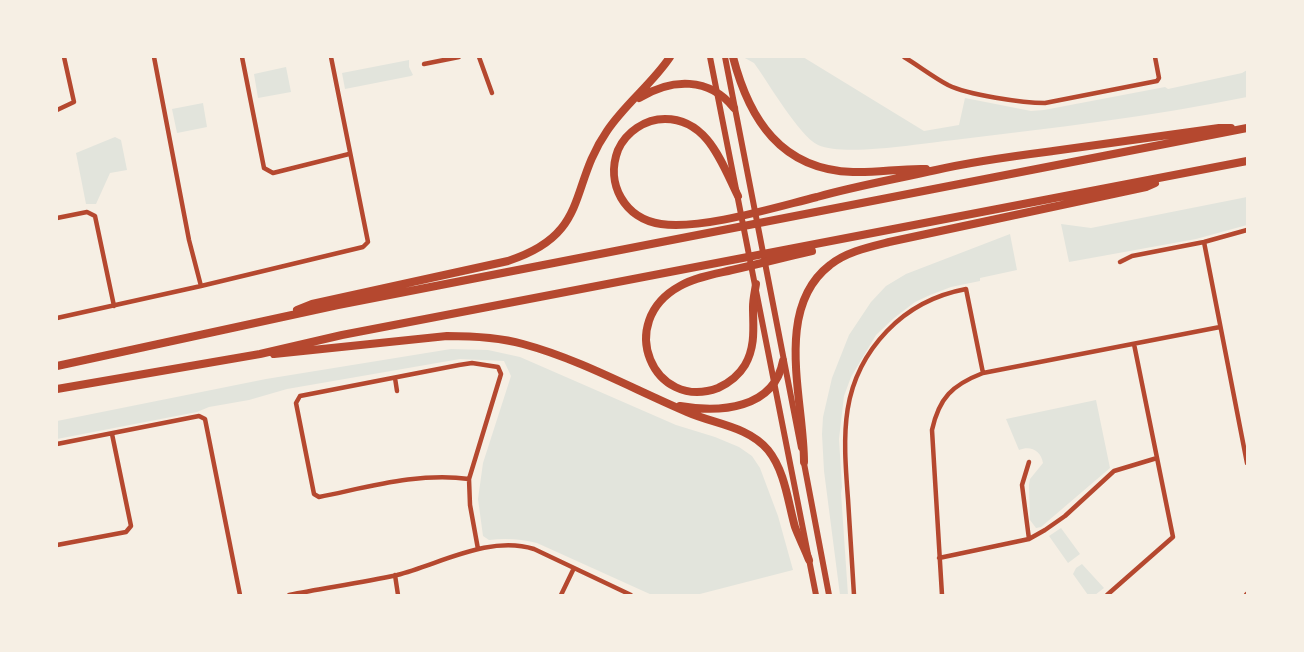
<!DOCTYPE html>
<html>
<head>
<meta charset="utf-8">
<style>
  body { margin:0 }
  #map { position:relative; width:1304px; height:652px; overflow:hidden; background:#f6efe4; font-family:"Noto Serif",serif }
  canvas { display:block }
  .frame { position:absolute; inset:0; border:58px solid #f6efe4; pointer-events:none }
</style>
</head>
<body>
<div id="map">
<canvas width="1304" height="652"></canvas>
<div class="frame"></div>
</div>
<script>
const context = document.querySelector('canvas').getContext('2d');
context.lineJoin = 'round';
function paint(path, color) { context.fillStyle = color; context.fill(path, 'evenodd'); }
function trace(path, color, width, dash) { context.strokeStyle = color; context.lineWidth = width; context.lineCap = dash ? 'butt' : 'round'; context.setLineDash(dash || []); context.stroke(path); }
const green = new Path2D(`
  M 743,57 L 803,57 L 924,131 L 959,125 L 965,98 L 1031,111 L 1044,110 L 1165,87 L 1168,89 L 1242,73 L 1247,70 L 1247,97 C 1150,117 1052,128 954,140 C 923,143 845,157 818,145 C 799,136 768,82 754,63 Z
  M 409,60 L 409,67 L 413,75 L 411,76 L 345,89 L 342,73 Z
  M 286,67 L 291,92 L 258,98 L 254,74 Z
  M 203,103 L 207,127 L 177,133 L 172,109 Z
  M 115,137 L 121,140 L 127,170 L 110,173 L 96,204 L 86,204 L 76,153 Z
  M 1247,197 L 1247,225 L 1196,239 L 1069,262 L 1061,224 L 1091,228 Z
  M 1010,234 L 1017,270 L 980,278 L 980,281 L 951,287 L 930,295 L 915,302 L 894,318 L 876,335 L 851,377 L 844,396 L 839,439 L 842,487 L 841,493 L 848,595 L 840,595 L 824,471 L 822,434 L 823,417 L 832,378 L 849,335 L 871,302 L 886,286 L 906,274 Z
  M 451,349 L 488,350 L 520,357 L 676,425 L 715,437 L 739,447 L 752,456 L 760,468 L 778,516 L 793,570 L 696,595 L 652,595 L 537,543 C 521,539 506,538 489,540 L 483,536 L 478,499 L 483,463 L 511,376 L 504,361 L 460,359 L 287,389 L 249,400 L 209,407 L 197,412 L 57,439 L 57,421 L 266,379 Z
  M 1096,400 L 1110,468 L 1041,527 L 1036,528 L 1030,520 L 1029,485 L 1030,479 L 1043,463 C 1041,451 1031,445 1019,450 L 1006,419 Z
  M 1061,528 L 1080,554 L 1068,563 L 1049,536 Z
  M 1082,564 L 1104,588 L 1095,595 L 1088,595 L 1073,574 L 1076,568 Z`);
const minor = new Path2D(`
  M 154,57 L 189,240 L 201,286
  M 242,57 L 264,168 L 273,173 L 349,154
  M 479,57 L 492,93
  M 904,57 C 919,66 933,77 948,85 C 968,95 1023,103 1045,103 L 1157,81 L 1159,78 L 1155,57
  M 424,64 L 459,57
  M 57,110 L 74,102 L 64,57
  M 57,218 L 87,212 L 95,216 L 114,306
  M 1204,242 L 1247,463
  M 1120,262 L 1132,256 L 1204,242 L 1247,230
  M 57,318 L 201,286 L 363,247 L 368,242 L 331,57
  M 395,378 L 397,391
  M 57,444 L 199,416 L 205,419 L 240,595
  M 1029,462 L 1022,485 L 1029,539
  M 469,479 C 419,472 369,487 319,497 L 314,494 L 296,403 L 300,396 L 459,365 L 472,363 L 498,367 L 501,374 L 469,479 L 470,505 L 478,549
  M 57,545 L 126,532 L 131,526 L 112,434
  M 939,558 L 1029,539 L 1045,530 L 1065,516 L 1114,471 L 1157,458
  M 395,575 L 398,595
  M 289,595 C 324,588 361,583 397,575 C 440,564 489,535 534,549 L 631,595
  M 561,595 L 574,568
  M 854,595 C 852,563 850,531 848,499 C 843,434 839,381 887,331 C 909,308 934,295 966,289 L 983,373
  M 942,595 L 932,430 C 939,398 952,385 983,373 L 1220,327
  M 1107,595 L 1173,537 L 1134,344`);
const tertiary = new Path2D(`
  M 1246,595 L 1247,594`);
const secondary = new Path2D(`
  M 710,57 L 816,595
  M 725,57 L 801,448
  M 803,458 L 829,595`);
const motorway = new Path2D(`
  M 733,57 C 749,119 781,170 853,172 C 877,173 902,168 926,169
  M 639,98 C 672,78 709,77 734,108
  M 738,196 C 722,164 708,119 665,119 C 645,119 626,132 618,150 C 605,184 625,219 661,224 C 702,230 776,207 817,197 C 856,186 896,179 936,170 C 974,161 1014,156 1053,151 C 1108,143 1164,136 1219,128 L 1231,128
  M 756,284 C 755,291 753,299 753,307 C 753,326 756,346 745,365 C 739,375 729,383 718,388 C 654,412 614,322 680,286 C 696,277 715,274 732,270 C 759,264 785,257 812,251
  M 297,310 L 312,304 L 508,261 C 591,234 568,187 607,131 C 625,104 652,84 670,57
  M 274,354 L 447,336 C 472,336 498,337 523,344 C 579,359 633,389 687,412 C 714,424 748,426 768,450 C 785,471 788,502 795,527 C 799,538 805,549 809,560
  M 57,366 L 338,305 L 1247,128
  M 57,389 L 260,354 L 342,335 L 1247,161
  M 680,406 C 720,413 774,409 783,361
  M 804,462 C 804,400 773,309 830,265 C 846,252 869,247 889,242 L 1146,187 L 1155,183`);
paint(green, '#e2e4dc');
trace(minor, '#b5482f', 4.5);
trace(tertiary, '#b5482f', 5);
trace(secondary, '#b5482f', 6);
trace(motorway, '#b5482f', 8);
</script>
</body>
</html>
